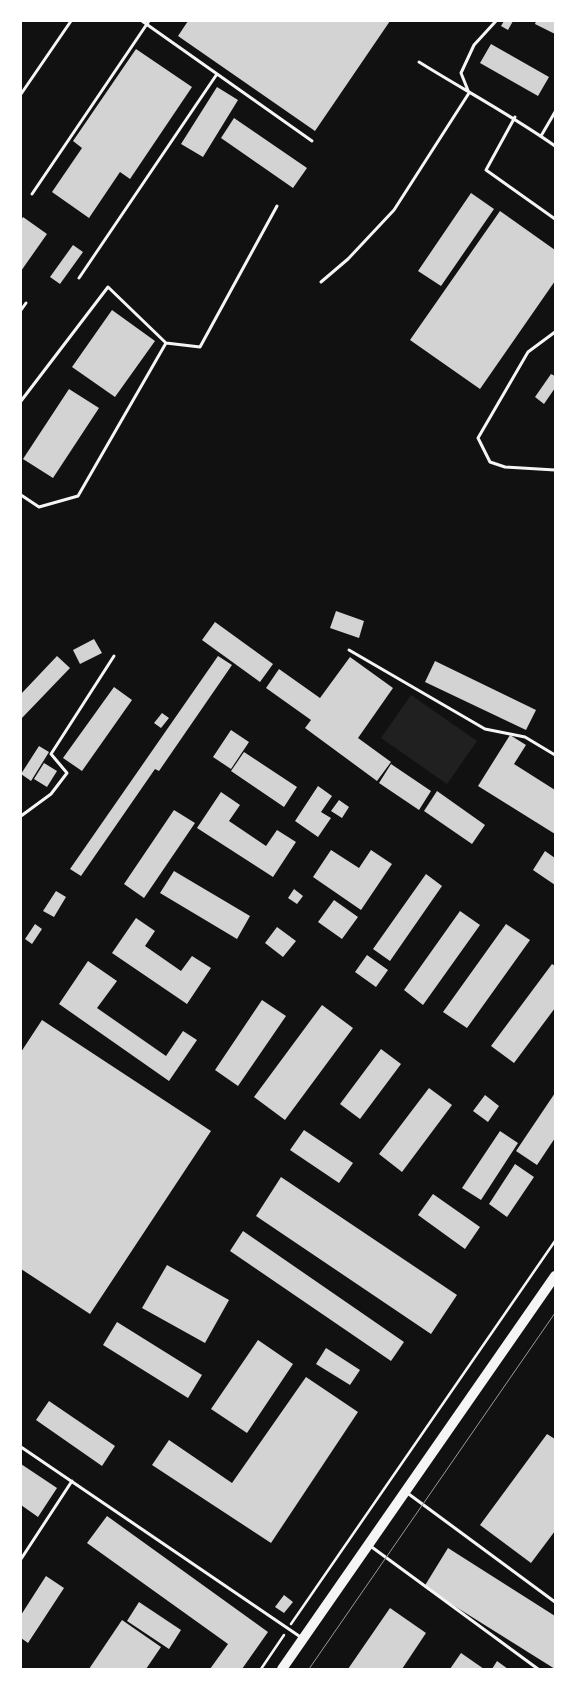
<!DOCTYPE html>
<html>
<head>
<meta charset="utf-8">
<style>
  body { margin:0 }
  #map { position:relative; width:576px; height:1690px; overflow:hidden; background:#111; font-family:"PT Sans",sans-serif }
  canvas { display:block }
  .frame { position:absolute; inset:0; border:22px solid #fff; pointer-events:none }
</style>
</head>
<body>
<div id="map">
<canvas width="576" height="1690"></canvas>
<div class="frame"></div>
</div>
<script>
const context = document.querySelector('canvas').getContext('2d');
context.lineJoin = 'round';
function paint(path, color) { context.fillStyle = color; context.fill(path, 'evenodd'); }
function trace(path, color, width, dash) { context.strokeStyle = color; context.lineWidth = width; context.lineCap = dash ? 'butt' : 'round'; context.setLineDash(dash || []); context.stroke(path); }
const green = new Path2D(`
  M 411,695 L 477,741 L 447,784 L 381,738 Z`);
const building = new Path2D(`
  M 188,21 L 390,21 L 315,131 L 178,36 Z
  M 504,21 L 513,21 L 508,30 L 501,26 Z
  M 536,21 L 555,21 L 555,34 L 535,24 Z
  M 491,44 L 549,77 L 538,96 L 480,63 Z
  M 136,49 L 192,87 L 130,179 L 120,172 L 89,218 L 52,192 L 82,148 L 73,141 Z
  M 217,87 L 238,100 L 203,157 L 181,144 Z
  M 234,118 L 307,168 L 293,188 L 221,138 Z
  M 471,193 L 494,209 L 441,286 L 418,271 Z
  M 500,211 L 555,250 L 555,281 L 480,389 L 410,340 Z
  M 23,217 L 47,234 L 21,271 L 21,220 Z
  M 73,245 L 83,252 L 60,284 L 50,277 Z
  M 112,310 L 155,341 L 115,397 L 72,367 Z
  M 551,374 L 555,376 L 555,388 L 544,404 L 535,397 Z
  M 69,389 L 99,408 L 53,478 L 23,459 Z
  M 336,611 L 364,621 L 359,638 L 330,628 Z
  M 215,622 L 273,664 L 260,682 L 202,640 Z
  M 94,639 L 102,653 L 80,664 L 73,650 Z
  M 57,656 L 70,668 L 21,719 L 21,694 Z
  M 218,656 L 232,665 L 159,771 L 155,769 L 81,876 L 70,869 Z
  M 350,657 L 393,688 L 358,738 L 391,762 L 377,781 L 305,728 L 311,720 L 266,688 L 279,669 L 320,698 Z
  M 435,661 L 536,710 L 526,730 L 425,682 Z
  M 114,687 L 132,700 L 82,771 L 63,758 Z
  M 162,713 L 169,718 L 161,728 L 154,723 Z
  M 231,730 L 249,742 L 231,769 L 213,757 Z
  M 510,735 L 526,745 L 514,764 L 555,790 L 555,834 L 478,786 Z
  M 39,746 L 49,752 L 31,781 L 21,774 Z
  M 244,752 L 297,787 L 284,807 L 231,771 Z
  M 44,763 L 57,771 L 47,787 L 34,779 Z
  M 391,764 L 431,791 L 419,810 L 379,783 Z
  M 318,786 L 332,796 L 321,812 L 331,818 L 318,837 L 295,821 Z
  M 437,791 L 485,825 L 472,844 L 424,811 Z
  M 221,792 L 240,805 L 229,821 L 266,846 L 277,830 L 296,842 L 273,877 L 197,828 Z
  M 339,800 L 349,807 L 342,818 L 331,811 Z
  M 174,810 L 195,823 L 144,898 L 124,884 Z
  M 331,850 L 359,868 L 371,850 L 392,864 L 361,910 L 313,877 Z
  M 545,851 L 555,858 L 555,885 L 533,870 Z
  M 174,871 L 250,916 L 237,939 L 160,893 Z
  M 426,874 L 442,886 L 390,961 L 373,949 Z
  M 294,889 L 303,896 L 297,904 L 288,898 Z
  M 56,891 L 66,897 L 54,917 L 43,911 Z
  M 334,900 L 358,917 L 342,939 L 318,922 Z
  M 460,911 L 480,925 L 423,1005 L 404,990 Z
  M 136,918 L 155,931 L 145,946 L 181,971 L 192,956 L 211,968 L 187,1004 L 112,953 Z
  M 35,924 L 42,929 L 32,944 L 25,939 Z
  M 506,924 L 530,940 L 467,1028 L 443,1012 Z
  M 277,927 L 296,941 L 283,957 L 265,943 Z
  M 367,955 L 388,970 L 376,987 L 355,972 Z
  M 88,961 L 117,981 L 97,1008 L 166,1056 L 183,1031 L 197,1040 L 169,1081 L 59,1004 Z
  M 552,964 L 555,966 L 555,1008 L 514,1063 L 491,1046 Z
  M 262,1000 L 286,1016 L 238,1086 L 215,1070 Z
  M 322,1005 L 353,1028 L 285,1120 L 254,1097 Z
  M 42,1020 L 211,1131 L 90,1314 L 21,1269 L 21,1052 Z
  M 381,1049 L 401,1064 L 360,1119 L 340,1104 Z
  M 429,1088 L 452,1105 L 402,1172 L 379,1154 Z
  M 555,1093 L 555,1138 L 537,1165 L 516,1151 Z
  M 485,1095 L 499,1106 L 488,1122 L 473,1111 Z
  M 304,1130 L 353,1163 L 339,1183 L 290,1150 Z
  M 500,1131 L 518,1143 L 481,1200 L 462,1188 Z
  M 515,1164 L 534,1177 L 507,1217 L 489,1204 Z
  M 281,1177 L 457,1295 L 431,1334 L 256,1216 Z
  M 433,1194 L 480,1227 L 465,1249 L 418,1215 Z
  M 243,1231 L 404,1342 L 391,1361 L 230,1251 Z
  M 167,1265 L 229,1300 L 205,1343 L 142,1308 Z
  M 117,1322 L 202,1375 L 188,1398 L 103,1345 Z
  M 258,1340 L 293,1364 L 247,1433 L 211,1409 Z
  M 326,1348 L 360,1370 L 350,1385 L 316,1364 Z
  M 306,1377 L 358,1412 L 271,1543 L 152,1465 L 169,1440 L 232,1483 Z
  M 49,1401 L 115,1446 L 102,1466 L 36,1420 Z
  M 547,1434 L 555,1439 L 555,1531 L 531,1563 L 480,1525 Z
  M 21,1464 L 57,1488 L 38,1517 L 21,1505 Z
  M 107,1516 L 268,1632 L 242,1669 L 210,1669 L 228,1644 L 87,1543 Z
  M 448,1548 L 555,1616 L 555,1669 L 424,1587 Z
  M 46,1576 L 64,1588 L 28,1643 L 21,1638 L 21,1615 Z
  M 284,1595 L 293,1602 L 284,1613 L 275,1607 Z
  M 139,1602 L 181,1630 L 169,1649 L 127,1621 Z
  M 390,1608 L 426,1633 L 402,1669 L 348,1669 Z
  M 122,1620 L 161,1647 L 146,1669 L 89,1669 Z
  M 461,1653 L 484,1669 L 450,1669 Z
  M 497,1661 L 508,1669 L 492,1669 Z`);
const path = new Path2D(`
  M 291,1624 L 555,1241
  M 261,1669 L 284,1635`);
const service = new Path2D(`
  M 142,21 L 312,141
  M 419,62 C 464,90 511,115 555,146
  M 21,94 L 71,21
  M 515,117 L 486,170 L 555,219
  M 541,136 L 555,112
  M 32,194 L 149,21
  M 79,278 L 217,74
  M 321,282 L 348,259 L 394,210 L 469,93 L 461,73 L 474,45 L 496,21
  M 21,310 L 26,303
  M 555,332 L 528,352 L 478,438 L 490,462 L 505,467 L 555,470
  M 21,401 L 108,287 L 166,343
  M 21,495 L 39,507 L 78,496 L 166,343 L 200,347 L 277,206
  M 349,650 L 485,729 L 525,737 L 555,755
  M 21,816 L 51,794 L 67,773 L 51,754 L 114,656
  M 21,1447 L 302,1638
  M 406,1492 L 555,1602
  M 369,1545 L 538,1669
  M 21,1559 L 72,1481`);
const primary = new Path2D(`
  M 282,1669 L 555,1276`);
const tram = new Path2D(`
  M 309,1669 L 555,1313`);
paint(green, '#202020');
paint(building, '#d3d3d3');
trace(path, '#f5f5f5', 2.5);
trace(service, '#f5f5f5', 3);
trace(primary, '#f5f5f5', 10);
trace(tram, '#9a9a9a', 1);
</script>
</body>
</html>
